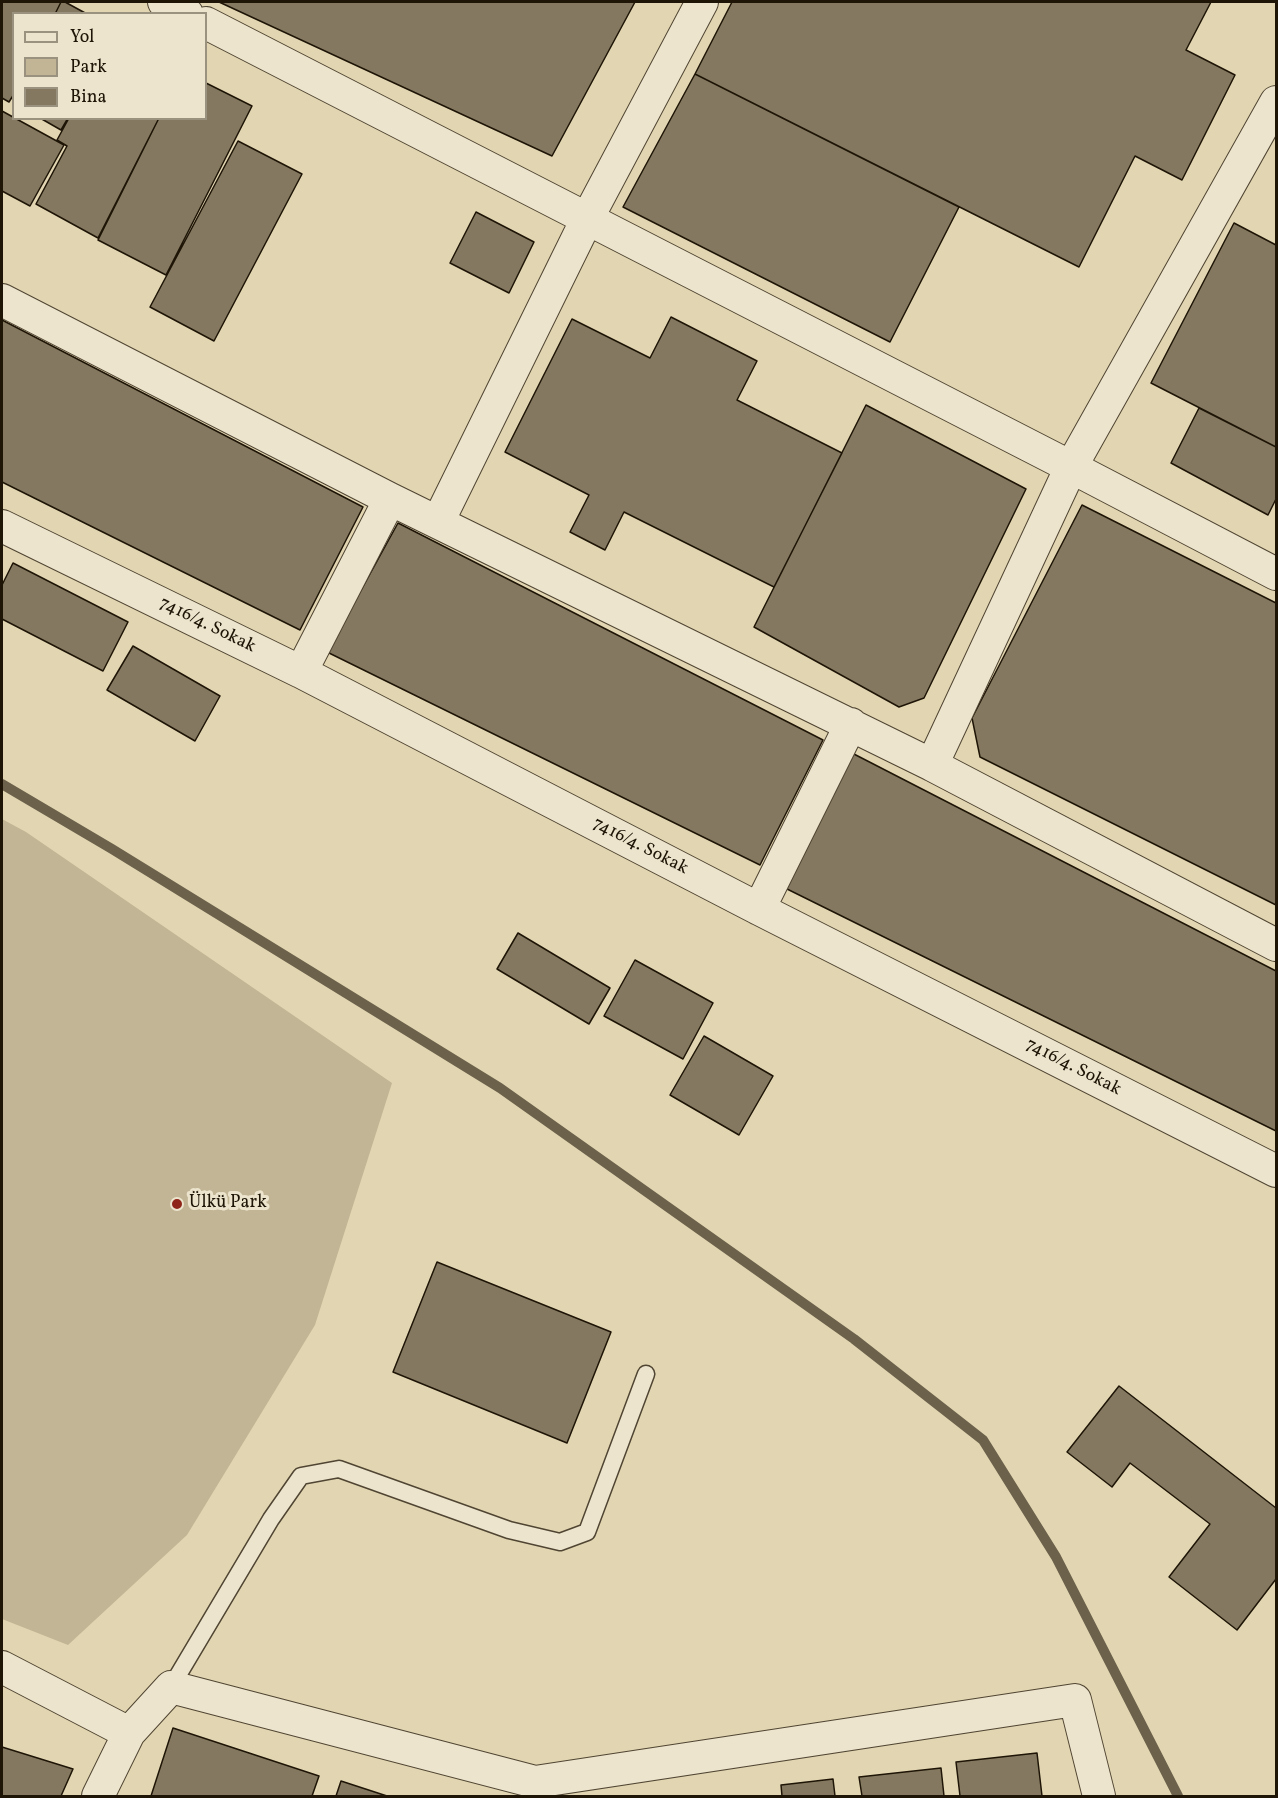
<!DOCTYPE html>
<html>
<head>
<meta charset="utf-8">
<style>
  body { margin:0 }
  #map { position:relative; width:1278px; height:1798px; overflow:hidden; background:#e2d6b2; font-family:Vollkorn,serif }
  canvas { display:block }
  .frame { position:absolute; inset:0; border:3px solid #1f1507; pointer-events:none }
  .legend { position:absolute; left:12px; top:12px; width:195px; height:108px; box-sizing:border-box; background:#ece4cd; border:2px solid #9a917e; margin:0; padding:8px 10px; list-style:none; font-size:18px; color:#1f1507 }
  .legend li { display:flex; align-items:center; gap:12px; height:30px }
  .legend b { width:30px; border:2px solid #9a917e }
</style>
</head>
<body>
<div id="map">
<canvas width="1278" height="1798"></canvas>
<div class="frame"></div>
<ul class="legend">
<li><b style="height:8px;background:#ece4cd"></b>Yol</li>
<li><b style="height:16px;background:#c1b595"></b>Park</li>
<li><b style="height:16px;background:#847960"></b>Bina</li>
</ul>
</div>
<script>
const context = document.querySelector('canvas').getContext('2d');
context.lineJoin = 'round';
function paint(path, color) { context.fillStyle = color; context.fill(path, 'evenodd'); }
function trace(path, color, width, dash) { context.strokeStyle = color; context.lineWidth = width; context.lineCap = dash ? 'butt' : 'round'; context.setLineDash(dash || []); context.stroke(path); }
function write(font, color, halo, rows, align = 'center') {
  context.font = font + ' Vollkorn,serif'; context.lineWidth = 6; context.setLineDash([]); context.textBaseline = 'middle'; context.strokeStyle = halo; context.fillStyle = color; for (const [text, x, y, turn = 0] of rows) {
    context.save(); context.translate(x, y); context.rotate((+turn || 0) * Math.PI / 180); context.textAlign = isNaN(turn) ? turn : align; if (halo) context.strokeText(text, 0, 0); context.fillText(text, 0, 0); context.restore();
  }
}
const green = new Path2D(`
  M 2,819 L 26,832 L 392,1083 L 315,1325 L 187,1535 L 68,1645 L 2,1619 Z`);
const stream = new Path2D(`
  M 2,784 L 112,849 L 500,1088 L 854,1339 L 983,1440 L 1056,1557 L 1178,1796`);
const building = new Path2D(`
  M 2,2 L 61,2 L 55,14 L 14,14 L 14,94 L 9,102 L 2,98 Z
  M 61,2 L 65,2 L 87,14 L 55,14 Z
  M 219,2 L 635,2 L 552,156 Z
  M 732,2 L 1211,2 L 1186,50 L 1235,75 L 1182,180 L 1135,156 L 1079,267 L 695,74 Z
  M 695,74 L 959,207 L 890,342 L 623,207 Z
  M 206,83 L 252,106 L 166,275 L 98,240 L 159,118 L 206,118 Z
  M 2,111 L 64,145 L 30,206 L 2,191 Z
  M 40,118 L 68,118 L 61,130 Z
  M 69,118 L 159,118 L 98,238 L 36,204 L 67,146 L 57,140 Z
  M 238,141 L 302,174 L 214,341 L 150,307 Z
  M 476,212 L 534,242 L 509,293 L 450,263 Z
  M 1234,223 L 1276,245 L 1276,447 L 1151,383 Z
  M 671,317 L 757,361 L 737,400 L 842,453 L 774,587 L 624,512 L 605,550 L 570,532 L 589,495 L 505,452 L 572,319 L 650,358 Z
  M 2,320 L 363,507 L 300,630 L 2,482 Z
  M 866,405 L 1026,489 L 924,698 L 899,707 L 754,627 Z
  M 1199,408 L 1276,447 L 1276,499 L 1268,515 L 1171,463 Z
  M 1082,505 L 1276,603 L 1276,905 L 980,757 L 972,718 Z
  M 398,523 L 823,740 L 760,865 L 327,652 Z
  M 13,563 L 128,622 L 103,671 L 2,619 L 2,585 Z
  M 133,646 L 220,696 L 195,741 L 107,690 Z
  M 850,752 L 1276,971 L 1276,1131 L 783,887 Z
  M 518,933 L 610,988 L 589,1024 L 497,969 Z
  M 635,960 L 713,1003 L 683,1059 L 604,1016 Z
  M 704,1036 L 773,1076 L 739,1135 L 670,1095 Z
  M 437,1262 L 611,1332 L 567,1443 L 393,1372 Z
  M 1119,1386 L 1276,1508 L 1276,1579 L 1237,1630 L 1169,1577 L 1210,1524 L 1130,1463 L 1112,1487 L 1067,1452 Z
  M 173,1728 L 319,1776 L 312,1796 L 151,1796 Z
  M 2,1747 L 73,1769 L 61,1796 L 2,1796 Z
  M 1037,1753 L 1042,1796 L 960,1796 L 956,1762 Z
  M 941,1768 L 944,1796 L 862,1796 L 859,1777 Z
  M 833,1779 L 835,1796 L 782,1796 L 781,1785 Z
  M 341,1781 L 387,1796 L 336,1796 Z`);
const lane = new Path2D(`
  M 171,1687 L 271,1519 L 301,1476 L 339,1469 L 509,1530 L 560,1542 L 587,1532 L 646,1374`);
const street = new Path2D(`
  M 164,2 L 187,14
  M 206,23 L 1071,467 L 1276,574
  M 2,300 L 390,499 L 932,765 L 1276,945
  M 438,522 L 587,219 L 702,2
  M 2,526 L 301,672 L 759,909 L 1276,1171
  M 301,672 L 390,499
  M 932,765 L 1071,467 L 1276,102
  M 759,909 L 851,724
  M 2,1667 L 129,1733
  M 98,1796 L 129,1733 L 171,1687 L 535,1782 L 1075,1700 L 1099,1796`);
const markers = [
  [177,1204,6,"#8f2418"]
];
const streetNames = [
  ["7416/4. Sokak",207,626,26],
  ["7416/4. Sokak",640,847,27],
  ["7416/4. Sokak",1073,1068,27]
];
const poiNames = [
  ["Ülkü Park",189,1204]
];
paint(green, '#c1b595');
trace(stream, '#6c614b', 10);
paint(building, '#847960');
trace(building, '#1f1507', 1.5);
trace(lane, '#504532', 19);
trace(street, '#504532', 34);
trace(lane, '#ece4cd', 16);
trace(street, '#ece4cd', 32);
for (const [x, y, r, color] of markers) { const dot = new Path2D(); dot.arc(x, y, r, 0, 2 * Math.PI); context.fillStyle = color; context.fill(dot); trace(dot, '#ece4cd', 2); }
write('18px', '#1f1507', '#ece4cd', streetNames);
write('18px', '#1f1507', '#ece4cd', poiNames, 'left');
</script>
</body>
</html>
